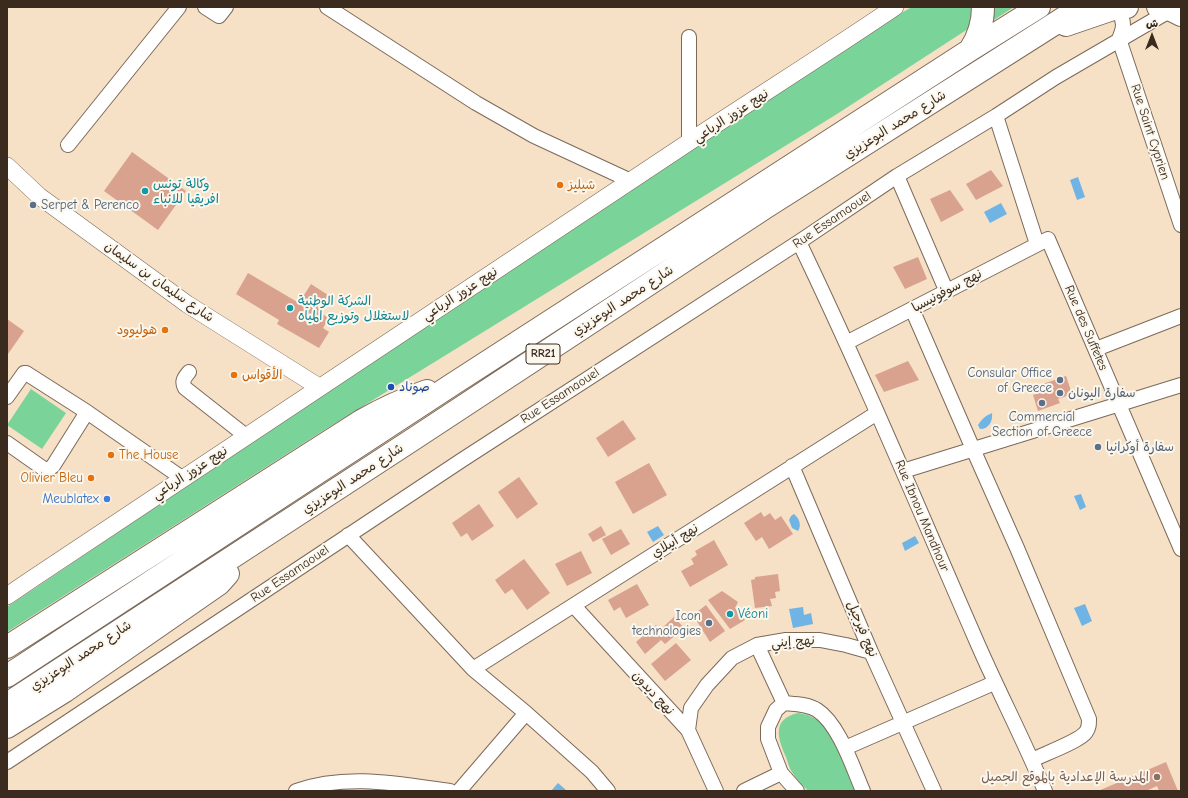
<!DOCTYPE html>
<html>
<head>
<meta charset="utf-8">
<style>
  body { margin:0 }
  #map { position:relative; width:1188px; height:798px; overflow:hidden; background:#f6e0c6; font-family:"Comic Neue","Playpen Sans Arabic",sans-serif }
  canvas { display:block }
  .frame { position:absolute; inset:0; border:8px solid #3b2a1e; pointer-events:none }
  .north { position:absolute; left:1132px; top:16px; width:40px; height:40px; -webkit-text-stroke:3px #fbf7ec; paint-order:stroke; rotate:0deg; font-size:11px; font-weight:700; line-height:16px; text-align:center; color:#3b2a1e }
  .north::after { content:''; display:block; margin:auto; width:14px; height:18px; background:#3b2a1e; clip-path:polygon(50% 0,100% 100%,50% 72%,0 100%) }
</style>
</head>
<body>
<div id="map">
<canvas width="1188" height="798"></canvas>
<div class="frame"></div>
<div class="north">ش</div>
</div>
<script>
const context = document.querySelector('canvas').getContext('2d');
context.lineJoin = 'round';
function paint(path, color) { context.fillStyle = color; context.fill(path, 'evenodd'); }
function trace(path, color, width, dash) { context.strokeStyle = color; context.lineWidth = width; context.lineCap = dash ? 'butt' : 'round'; context.setLineDash(dash || []); context.stroke(path); }
function write(font, color, halo, rows, align = 'center') {
  context.font = font + ' "Comic Neue","Playpen Sans Arabic",sans-serif'; context.lineWidth = 4; context.setLineDash([]); context.textBaseline = 'middle'; context.strokeStyle = halo; context.fillStyle = color; for (const [text, x, y, turn = 0] of rows) {
    context.save(); context.translate(x, y); context.rotate((+turn || 0) * Math.PI / 180); context.textAlign = isNaN(turn) ? turn : align; if (halo) context.strokeText(text, 0, 0); context.fillText(text, 0, 0); context.restore();
  }
}
const green = new Path2D(`
  M 912,7 L 979,7 L 971,27 L 837,114 L 321,432 L 7,632 L 7,607 L 837,49 Z
  M 991,7 L 1014,7 L 986,25 Z
  M 31,389 L 66,413 L 42,449 L 7,425 Z
  M 798,713 L 808,715 L 819,721 L 829,731 L 858,791 L 808,791 C 803,785 796,779 792,772 C 789,768 788,762 786,757 C 778,739 771,719 798,713 Z`);
const water = new Path2D(`
  M 1078,177 L 1085,197 L 1077,200 L 1070,180 Z
  M 1001,203 L 1007,214 L 990,223 L 984,212 Z
  M 992,413 C 993,421 989,429 980,429 L 978,425 C 982,419 985,416 992,413 Z
  M 1081,494 L 1086,507 L 1080,510 L 1074,496 Z
  M 794,514 C 799,518 802,525 798,531 L 792,528 L 789,520 L 791,516 Z
  M 658,526 L 664,535 L 653,542 L 647,532 Z
  M 915,536 L 919,543 L 905,551 L 902,543 Z
  M 1085,604 L 1092,621 L 1082,626 L 1074,608 Z
  M 803,607 L 804,615 L 811,613 L 813,624 L 793,628 L 789,609 Z
  M 558,783 L 566,790 L 565,791 L 551,791 Z`);
const building = new Path2D(`
  M 132,152 L 186,191 L 158,230 L 104,191 Z
  M 991,170 L 1003,186 L 976,200 L 966,184 Z
  M 950,190 L 964,210 L 941,222 L 930,199 Z
  M 918,257 L 927,279 L 905,289 L 893,267 Z
  M 248,273 L 299,303 L 311,284 L 328,295 L 318,312 L 329,318 L 323,328 L 329,332 L 319,348 L 277,324 L 279,320 L 236,294 Z
  M 7,319 L 24,331 L 8,354 L 7,353 Z
  M 908,361 L 919,380 L 884,392 L 875,375 Z
  M 1066,376 L 1072,394 L 1058,399 L 1060,403 L 1038,411 L 1033,395 L 1045,391 L 1043,384 Z
  M 623,420 L 636,439 L 608,457 L 596,438 Z
  M 649,463 L 667,495 L 633,514 L 615,482 Z
  M 519,477 L 538,504 L 517,519 L 498,492 Z
  M 479,504 L 494,526 L 472,541 L 467,533 L 461,537 L 452,523 Z
  M 761,512 L 764,517 L 770,513 L 775,520 L 781,516 L 793,534 L 769,549 L 762,537 L 756,541 L 744,523 Z
  M 601,526 L 606,535 L 593,542 L 588,534 Z
  M 621,529 L 630,544 L 611,555 L 602,539 Z
  M 714,540 L 728,565 L 690,587 L 681,571 L 694,564 L 691,559 L 697,555 L 695,551 Z
  M 581,551 L 592,573 L 567,586 L 555,564 Z
  M 524,559 L 550,593 L 527,610 L 512,589 L 505,594 L 495,580 Z
  M 778,574 L 780,591 L 775,592 L 776,598 L 770,599 L 772,606 L 755,608 L 751,580 L 755,579 L 755,577 Z
  M 637,584 L 649,605 L 626,618 L 620,607 L 614,611 L 608,600 Z
  M 722,591 L 738,602 L 735,608 L 745,620 L 730,629 L 708,600 Z
  M 706,605 L 725,631 L 710,642 L 693,615 Z
  M 674,617 L 684,628 L 665,644 L 661,640 L 645,654 L 636,642 L 656,625 L 660,630 Z
  M 676,643 L 691,660 L 665,681 L 651,664 Z
  M 1166,762 L 1178,791 L 1159,791 L 1157,786 L 1146,791 L 1098,791 Z`);
const minor = new Path2D(`
  M 205,7 L 219,16 L 226,7
  M 327,7 L 476,103 L 534,136 L 631,181
  M 1110,10 L 1120,14 C 1125,23 1123,30 1119,39
  M 689,37 L 689,142
  M 1119,39 L 1181,225
  M 996,116 L 1037,244
  M 68,145 L 179,7
  M 897,176 L 946,290
  M 799,242 C 862,373 918,507 976,640 C 998,691 1024,740 1045,791
  M 912,309 L 973,449 L 1017,548 L 1089,719 C 1089,724 1089,728 1086,732 C 1080,741 1044,754 1032,760
  M 846,343 L 1048,239 L 1181,549
  M 1096,349 L 1181,316
  M 189,372 C 185,377 181,381 185,388 L 246,436
  M 7,397 L 24,373 L 26,373 L 87,412 L 182,478
  M 7,443 L 44,469 L 49,469 L 53,466 L 87,412
  M 792,466 L 871,652 L 934,791
  M 903,471 L 1181,385
  M 348,535 L 473,669 L 526,713 L 592,772 L 608,791
  M 574,606 L 688,730 L 716,791
  M 757,645 L 784,703
  M 473,669 L 877,413
  M 688,730 L 691,708 L 707,685 L 732,658 L 757,645 L 786,640 L 820,640 L 846,645 L 871,652
  M 845,748 L 994,683
  M 7,762 L 462,460 L 799,242 L 897,176 L 996,116 L 1056,77 L 1171,10
  M 296,791 C 347,773 399,784 450,791
  M 459,791 L 526,713
  M 744,791 L 781,773
  M 797,791 L 781,773 L 768,739 L 768,727 L 776,710 L 784,703 C 795,704 808,704 817,710 C 839,724 853,768 863,791`);
const tertiary = new Path2D(`
  M 7,166 L 39,196 L 187,304 L 319,387
  M 7,596 C 233,443 461,293 689,142 C 757,97 827,53 895,7`);
const motorway = new Path2D(`
  M 1158,7 L 1171,10 L 1181,15
  M 1066,25 L 1110,10 L 1127,7
  M 970,50 C 979,36 983,23 983,7
  M 7,647 L 361,421 C 382,409 404,399 427,391
  M 7,676 L 453,384 L 970,50 L 1039,7
  M 7,704 L 412,440 L 766,207 L 1081,7
  M 7,727 L 65,691 L 219,584 L 228,574`);
const markers = [
  [560,185,4,"#e8710a"],
  [145,191,4,"#0f9aa8"],
  [33,205,4,"#5c6f8a"],
  [290,308,4,"#0f9aa8"],
  [165,330,4,"#e8710a"],
  [234,375,4,"#e8710a"],
  [1060,380,4,"#5c6f8a"],
  [391,387,4,"#1a4fb4"],
  [1060,393,4,"#5c6f8a"],
  [1042,403,4,"#5c6f8a"],
  [1098,447,4,"#5c6f8a"],
  [111,455,4,"#e8710a"],
  [91,478,4,"#e8710a"],
  [107,499,4,"#3f7fe0"],
  [730,614,4,"#0f9aa8"],
  [709,623,4,"#5c6f8a"],
  [1157,777,4,"#8d6e63"]
];
const shields = [
  [543,354,34]
];
const shieldNames = [
  ["RR21",543,354]
];
const streetNames = [
  ["نهج عزوز الرباعي",731,116,-33],
  ["شارع محمد البوعزيزي",895,125,-32],
  ["Rue Saint Cyprien",1150,132,72],
  ["Rue Essamaouel",832,220,-34],
  ["شارع سليمان بن سليمان",159,282,35],
  ["نهج سوفونيسبا",947,291,-28],
  ["نهج عزوز الرباعي",460,294,-33],
  ["شارع محمد البوعزيزي",623,301,-33],
  ["Rue des Suffetes",1086,328,67],
  ["Rue Essamaouel",560,396,-33],
  ["نهج عزوز الرباعي",190,473,-33],
  ["شارع محمد البوعزيزي",353,479,-33],
  ["Rue Ibnou Mandhour",922,516,67],
  ["نهج أبيلاي",675,541,-32],
  ["Rue Essamaouel",290,574,-34],
  ["نهج فيرجيل",862,629,67],
  ["نهج إيني",793,642,-4],
  ["شارع محمد البوعزيزي",81,656,-33],
  ["نهج ديدون",653,693,47]
];
const cultureNames = [
  ["وكالة تونس",153,184],
  ["افريقيا للانباء",153,199],
  ["الشركة الوطنية",298,301],
  ["لاستغلال وتوزيع المياه",298,316],
  ["Véoni",738,614]
];
const foodNames = [
  ["شيليز",568,185],
  ["هوليوود",157,330,"right"],
  ["الأقواس",242,375],
  ["The House",119,455],
  ["Olivier Bleu",83,478,"right"]
];
const serviceNames = [
  ["Serpet & Perenco",41,205],
  ["Consular Office",1052,373,"right"],
  ["of Greece",1052,388,"right"],
  ["سفارة اليونان",1068,393],
  ["Commercial",1042,417,"center"],
  ["Section of Greece",1042,432,"center"],
  ["سفارة أوكرانيا",1106,447],
  ["Icon",701,616,"right"],
  ["technologies",701,631,"right"]
];
const transitNames = [
  ["صوناد",399,387]
];
const shopNames = [
  ["Meublatex",99,499]
];
const educationNames = [
  ["المدرسة الإعدادية بالموقع الجميل",1149,777]
];
paint(green, '#7ad49a');
paint(water, '#6fb4e5');
paint(building, '#d8a28f');
trace(minor, '#7c6a59', 16);
trace(tertiary, '#7c6a59', 18);
trace(motorway, '#7c6a59', 24);
trace(minor, '#fff', 14);
trace(tertiary, '#fff', 17);
trace(motorway, '#fff', 22);
for (const [x, y, r, color] of markers) { const dot = new Path2D(); dot.arc(x, y, r, 0, 2 * Math.PI); context.fillStyle = color; context.fill(dot); trace(dot, '#fbf7ec', 1.5); }
for (const [x, y, w] of shields) { const box = new Path2D(); box.roundRect(x - w / 2, y - 10, w, 20, 3); context.fillStyle = '#fbf7ec'; context.fill(box); trace(box, '#3b2a1e', 1); }
write('bold 12px', '#3b2a1e', null, shieldNames);
write('13px', '#3b2a1e', '#fbf7ec', streetNames);
write('13px', '#0d838f', '#fbf7ec', cultureNames, 'left');
write('13px', '#c56008', '#fbf7ec', foodNames, 'left');
write('13px', '#4e5e75', '#fbf7ec', serviceNames, 'left');
write('13px', '#164399', '#fbf7ec', transitNames, 'left');
write('13px', '#366cbe', '#fbf7ec', shopNames, 'right');
write('13px', '#785e54', '#fbf7ec', educationNames, 'right');
</script>
</body>
</html>
